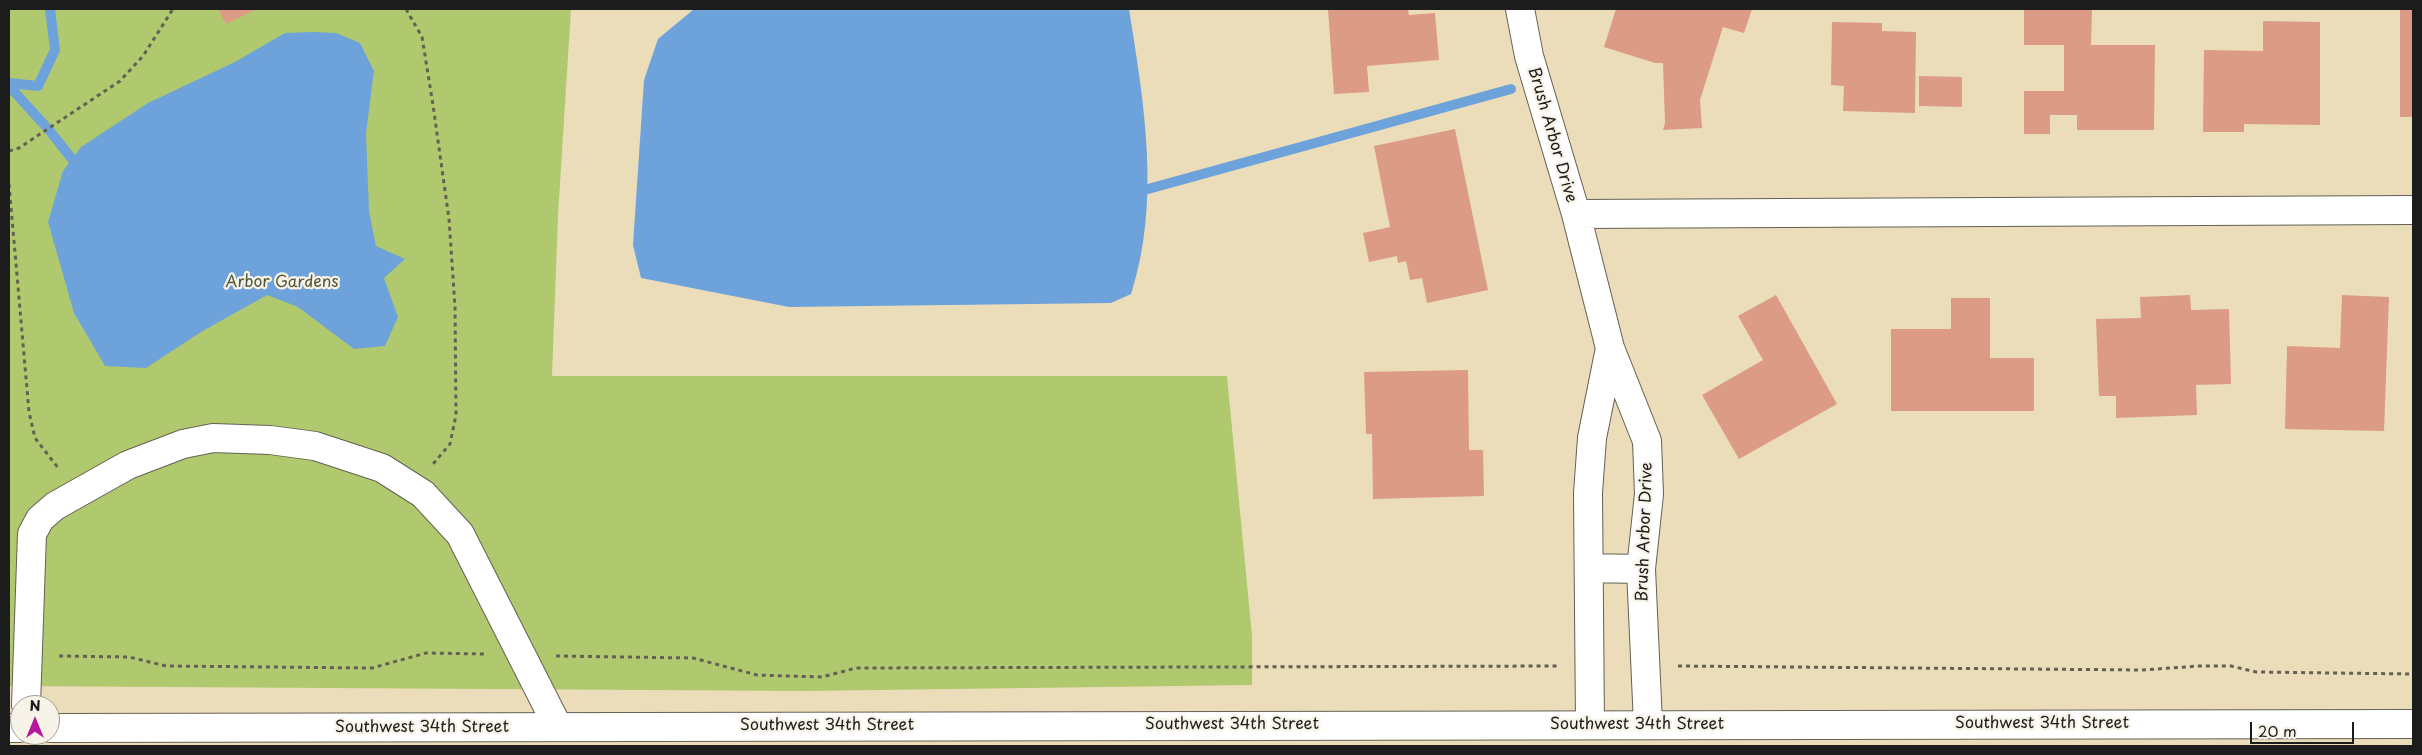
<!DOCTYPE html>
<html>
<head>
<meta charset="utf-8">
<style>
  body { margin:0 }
  #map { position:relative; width:2422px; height:755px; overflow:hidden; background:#ebddba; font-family:"Playpen Sans",sans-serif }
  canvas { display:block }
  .frame { position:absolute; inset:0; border:10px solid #1c1c1c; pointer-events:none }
  .north { position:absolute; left:10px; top:695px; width:50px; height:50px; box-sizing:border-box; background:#f7f3e8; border:1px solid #9f9d96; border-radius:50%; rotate:0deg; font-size:14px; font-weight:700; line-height:20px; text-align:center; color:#1c1c1c }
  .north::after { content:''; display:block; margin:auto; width:18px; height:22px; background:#b5179e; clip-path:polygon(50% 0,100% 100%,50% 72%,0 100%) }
  .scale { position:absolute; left:2250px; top:722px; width:104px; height:22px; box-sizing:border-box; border:2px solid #1c1c1c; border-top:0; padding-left:6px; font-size:15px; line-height:18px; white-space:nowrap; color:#1c1c1c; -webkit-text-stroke:4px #f7f3e8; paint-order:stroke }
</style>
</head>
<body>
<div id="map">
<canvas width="2422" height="755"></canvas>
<div class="frame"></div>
<div class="north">N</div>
<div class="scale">20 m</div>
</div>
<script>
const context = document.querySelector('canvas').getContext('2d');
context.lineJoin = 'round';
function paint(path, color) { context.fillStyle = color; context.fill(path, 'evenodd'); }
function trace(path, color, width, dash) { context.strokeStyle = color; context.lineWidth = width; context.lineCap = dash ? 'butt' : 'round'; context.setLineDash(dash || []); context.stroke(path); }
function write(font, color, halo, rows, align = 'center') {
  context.font = font + ' "Playpen Sans",sans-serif'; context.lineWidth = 4.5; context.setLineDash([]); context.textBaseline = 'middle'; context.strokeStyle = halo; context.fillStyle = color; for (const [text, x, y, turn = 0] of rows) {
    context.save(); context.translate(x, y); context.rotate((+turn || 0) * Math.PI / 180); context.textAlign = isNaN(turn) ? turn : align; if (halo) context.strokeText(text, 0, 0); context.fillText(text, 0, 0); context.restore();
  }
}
const green = new Path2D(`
  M 9,9 L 571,9 L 558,215 L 552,376 L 1227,376 L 1252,636 L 1252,685 L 804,691 L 9,686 Z`);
const water = new Path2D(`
  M 694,9 L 1129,9 C 1144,103 1161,201 1131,294 L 1111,303 L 789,307 L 641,278 L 633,245 L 644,80 L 658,39 Z
  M 313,32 L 336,33 L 360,43 L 374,71 L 366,133 L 369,211 L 376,246 L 405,259 L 384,278 L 398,317 L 385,346 L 354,349 L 298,307 L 267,295 L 201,332 L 146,368 L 105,366 L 74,313 L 48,222 L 63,171 L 81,147 L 148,103 L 235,62 L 285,33 Z`);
const stream = new Path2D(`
  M 9,83 L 38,86 L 55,50 L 50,9
  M 9,86 L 49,130 L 72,159
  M 1148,189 L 1511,89`);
const building = new Path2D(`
  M 218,9 L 254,9 L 255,10 L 226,24 Z
  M 1328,9 L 1408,9 L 1409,15 L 1435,13 L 1439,60 L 1367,66 L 1369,92 L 1334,94 Z
  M 1616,9 L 1752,9 L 1744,33 L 1723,27 L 1700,100 L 1702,128 L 1663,130 L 1665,123 L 1663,63 L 1655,63 L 1604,47 Z
  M 2024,9 L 2092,9 L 2091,45 L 2155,45 L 2154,130 L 2077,130 L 2077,115 L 2050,115 L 2050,134 L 2024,134 L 2024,91 L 2064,91 L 2064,45 L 2024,45 Z
  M 2400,9 L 2413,9 L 2413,117 L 2400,117 Z
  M 2263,21 L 2320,22 L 2320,125 L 2244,124 L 2244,132 L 2203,132 L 2204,50 L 2263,51 Z
  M 1832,22 L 1882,23 L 1882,31 L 1916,32 L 1915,113 L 1843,111 L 1844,86 L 1831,85 Z
  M 1919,76 L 1962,77 L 1962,107 L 1919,106 Z
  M 1455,129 L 1488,290 L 1427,303 L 1422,278 L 1410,280 L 1406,261 L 1398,263 L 1397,256 L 1369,262 L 1363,233 L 1390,227 L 1374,146 Z
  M 1776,295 L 1837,404 L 1739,459 L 1702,395 L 1763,360 L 1738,316 Z
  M 2190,295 L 2191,310 L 2229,309 L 2231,384 L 2196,385 L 2197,415 L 2116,418 L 2116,396 L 2099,396 L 2096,319 L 2141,318 L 2140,297 Z
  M 2342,295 L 2389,297 L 2384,431 L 2285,429 L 2287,346 L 2340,348 Z
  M 1951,298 L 1990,298 L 1990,358 L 2034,358 L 2034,411 L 1891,411 L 1891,329 L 1951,329 Z
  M 1468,370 L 1469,450 L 1483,450 L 1484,496 L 1373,499 L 1372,434 L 1366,434 L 1364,372 Z`);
const path = new Path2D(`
  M 406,9 L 422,37 L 433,105 L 449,219 L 455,307 L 456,415 L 450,444 L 433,464
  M 9,151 L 19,148 L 120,81 L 143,56 L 173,9
  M 9,184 L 29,412 L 35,438 L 59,469
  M 59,656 L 129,657 L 166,666 L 372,668 L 426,653 L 485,654
  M 556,656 L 693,658 L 757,675 L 822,677 L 856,668 L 1559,666
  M 1678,666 L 2142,670 L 2199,666 L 2231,666 L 2256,672 L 2413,674`);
const minor = new Path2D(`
  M 1520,9 L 1529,56 L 1576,214 L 1610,348
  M 1576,214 L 2413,210
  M 1589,568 L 1641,569
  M 26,705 L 32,534 L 40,519 L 55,506 L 128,465 L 183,444 L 213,438 L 270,440 L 315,446 L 382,468 L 423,494 L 460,534 L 558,727
  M 1590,725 L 1588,493 L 1592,438 L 1610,348 L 1647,441 L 1649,494 L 1641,569 L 1648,724
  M 9,728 L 20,728
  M 50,728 L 2413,724`);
const streetNames = [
  ["Brush Arbor Drive",1552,135,74],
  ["Brush Arbor Drive",1645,532,-88],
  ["Southwest 34th Street",2042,724],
  ["Southwest 34th Street",1232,725],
  ["Southwest 34th Street",1637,725],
  ["Southwest 34th Street",827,726],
  ["Southwest 34th Street",422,728]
];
const parkNames = [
  ["Arbor Gardens",282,283]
];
paint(green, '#b1c96e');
paint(water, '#6ea2da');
trace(stream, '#6ea2da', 10);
paint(building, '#dc9b85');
trace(minor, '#646053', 30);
trace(path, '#646053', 3, [4, 4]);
trace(minor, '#fff', 28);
write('16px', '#1c1c1c', '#f7f3e8', streetNames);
write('16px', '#505939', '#f7f3e8', parkNames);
</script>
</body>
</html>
